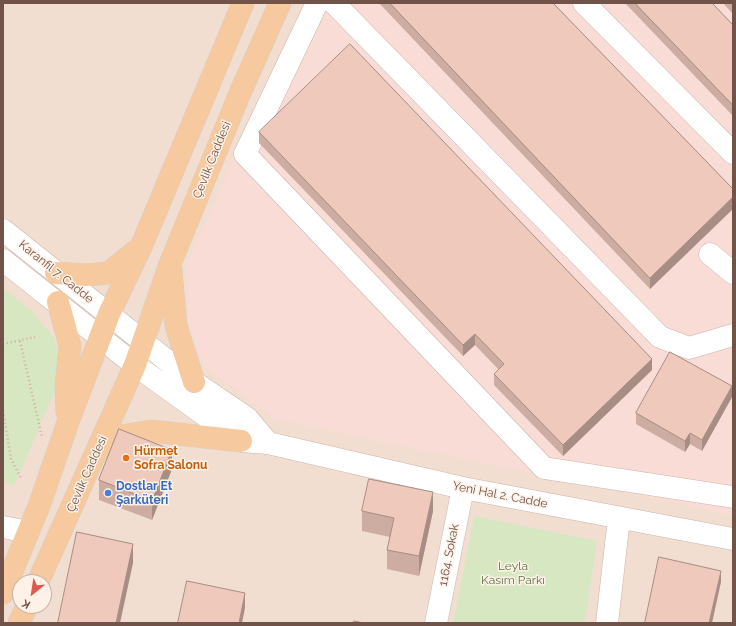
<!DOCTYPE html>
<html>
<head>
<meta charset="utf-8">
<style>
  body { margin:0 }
  #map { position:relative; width:736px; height:626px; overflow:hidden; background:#fbeee2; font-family:Raleway,sans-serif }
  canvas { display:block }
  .frame { position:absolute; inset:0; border:4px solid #71534a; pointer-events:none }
  .north { position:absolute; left:12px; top:574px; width:40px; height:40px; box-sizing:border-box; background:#fef2e8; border:1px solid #c6b2a9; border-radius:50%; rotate:210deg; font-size:11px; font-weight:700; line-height:16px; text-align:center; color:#71534a }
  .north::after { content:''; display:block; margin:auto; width:14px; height:18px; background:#de5a4e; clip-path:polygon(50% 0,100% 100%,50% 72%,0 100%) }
</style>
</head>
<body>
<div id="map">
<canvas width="736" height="626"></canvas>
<div class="frame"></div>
<div class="north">K</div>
</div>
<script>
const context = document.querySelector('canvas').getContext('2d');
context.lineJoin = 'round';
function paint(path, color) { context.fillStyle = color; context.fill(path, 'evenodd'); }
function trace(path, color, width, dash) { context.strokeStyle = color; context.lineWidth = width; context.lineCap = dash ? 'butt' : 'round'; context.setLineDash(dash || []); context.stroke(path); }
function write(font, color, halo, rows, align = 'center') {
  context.font = font + ' Raleway,sans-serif'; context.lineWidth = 3; context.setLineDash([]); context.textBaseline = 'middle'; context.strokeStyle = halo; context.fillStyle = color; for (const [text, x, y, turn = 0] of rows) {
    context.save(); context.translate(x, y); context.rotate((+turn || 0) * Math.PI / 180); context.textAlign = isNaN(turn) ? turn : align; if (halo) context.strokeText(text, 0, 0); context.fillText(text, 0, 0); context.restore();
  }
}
const residential = new Path2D(`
  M 3,3 L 733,3 L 733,623 L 3,623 ZM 20,582 L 44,582 L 44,606 L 20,606 Z`);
const commercial = new Path2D(`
  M 306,3 L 733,3 L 733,515 L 275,419 L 205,367 L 188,321 L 188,261 Z`);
const green = new Path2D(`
  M 3,288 L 33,312 L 53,337 L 65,368 L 14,486 L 3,481 Z
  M 474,516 L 597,541 L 585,623 L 453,623 Z`);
const path = new Path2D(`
  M 20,341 L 42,437
  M 3,344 L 35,337
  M 3,411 L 11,459 L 21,478`);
const minor = new Path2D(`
  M 317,3 L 245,154 L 544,468 L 733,497
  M 334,3 L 660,337 L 689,348 L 733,335
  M 584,3 L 733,153
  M 3,230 L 194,382 L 247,418 L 268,443
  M 710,254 L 733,273
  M 3,260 L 135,365 L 241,441 L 268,443 L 463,488 L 733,539
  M 3,527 L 28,532
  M 436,623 L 463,488
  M 607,623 L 619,518`);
const major = new Path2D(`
  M 171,270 L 176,326 L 194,382
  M 56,273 L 86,275 L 108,273 L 137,250
  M 58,302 L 70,346 L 66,387 L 67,412
  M 106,448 L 121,436 L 151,431 L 241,441
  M 38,582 L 135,365 L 170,264 L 240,93 L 280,3
  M 3,593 L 39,506 L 67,425 L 109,314 L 141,247 L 243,3
  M 19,623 L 27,606`);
const wall = new Path2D(`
  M 379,3 L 553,3 L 733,189 L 650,289 Z
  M 625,3 L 712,3 L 733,25 L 733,116 Z
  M 723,3 L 733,3 L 733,14 Z
  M 259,132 L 652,370 L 563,456 L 494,385 L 494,374 L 499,370 L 475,345 L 463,356 L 259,143 Z
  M 732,397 L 702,451 L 690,444 L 685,452 L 636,424 L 636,413 Z
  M 172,469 L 152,520 L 99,500 L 99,480 Z
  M 362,511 L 433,511 L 419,576 L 387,569 L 387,550 L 390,537 L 362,531 Z`);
const shadedWall = new Path2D(`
  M 733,197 L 733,209 L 650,289 L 650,278 Z
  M 475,334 L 475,345 L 463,356 L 463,345 Z
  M 652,359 L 652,370 L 563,456 L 563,445 Z
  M 732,386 L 732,397 L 702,451 L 702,440 Z
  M 690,433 L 690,444 L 685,452 L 685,441 Z
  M 172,450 L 172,469 L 152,520 L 152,501 Z
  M 433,492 L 433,511 L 419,576 L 419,556 Z
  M 133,544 L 133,563 L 120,623 L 116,623 Z
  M 721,571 L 721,582 L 712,623 L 709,623 Z
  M 245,593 L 245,608 L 242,623 L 239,623 Z`);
const building = new Path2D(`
  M 390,3 L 553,3 L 733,189 L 733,197 L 650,278 Z
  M 635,3 L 712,3 L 733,25 L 733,105 Z
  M 350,44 L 652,359 L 563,445 L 494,374 L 504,364 L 475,334 L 463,345 L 259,132 Z
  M 670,352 L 732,386 L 702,440 L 690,433 L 685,441 L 636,413 Z
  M 119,429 L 172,450 L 152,501 L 99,480 Z
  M 369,479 L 433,492 L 419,556 L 387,550 L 394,518 L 362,511 Z
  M 77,532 L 133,544 L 116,623 L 58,623 Z
  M 659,557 L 721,571 L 709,623 L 645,623 Z
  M 187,581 L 245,593 L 239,623 L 178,623 Z
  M 354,621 L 364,623 L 353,623 Z`);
const markers = [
  [126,458,4,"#e8710a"],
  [108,493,4,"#3f7fe0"]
];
const streetNames = [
  ["Çevlik Caddesi",212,160,-68],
  ["Karanfil 7. Cadde",56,272,39],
  ["Çevlik Caddesi",87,474,-66],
  ["Yeni Hal 2. Cadde",500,495,11],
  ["1164. Sokak",449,555,-79]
];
const foodNames = [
  ["Hürmet",134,451],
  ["Sofra Salonu",134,465]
];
const shopNames = [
  ["Dostlar Et",116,486],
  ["Şarküteri",116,500]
];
const parkNames = [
  ["Leyla",513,566],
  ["Kasım Parkı",513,580]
];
paint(residential, '#f2ded1');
paint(commercial, '#fadcd7');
paint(green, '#d6e7c2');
trace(minor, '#cbb4aa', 23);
trace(major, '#d7cfcc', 23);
trace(path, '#d3ac9f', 2.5, [1, 3]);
trace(minor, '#fff', 22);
trace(major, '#f6c99e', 22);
paint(wall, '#cdada2');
paint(shadedWall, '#a78d84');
paint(building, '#eec9bc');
trace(building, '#a78d84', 1);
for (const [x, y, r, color] of markers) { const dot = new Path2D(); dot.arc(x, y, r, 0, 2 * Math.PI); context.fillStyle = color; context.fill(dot); trace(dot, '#fef2e8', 1.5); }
write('12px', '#71534a', '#fef2e8', streetNames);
write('bold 12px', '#c56008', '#fef2e8', foodNames, 'left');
write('bold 12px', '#366cbe', '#fef2e8', shopNames, 'left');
write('12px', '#597643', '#fef2e8', parkNames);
</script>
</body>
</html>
